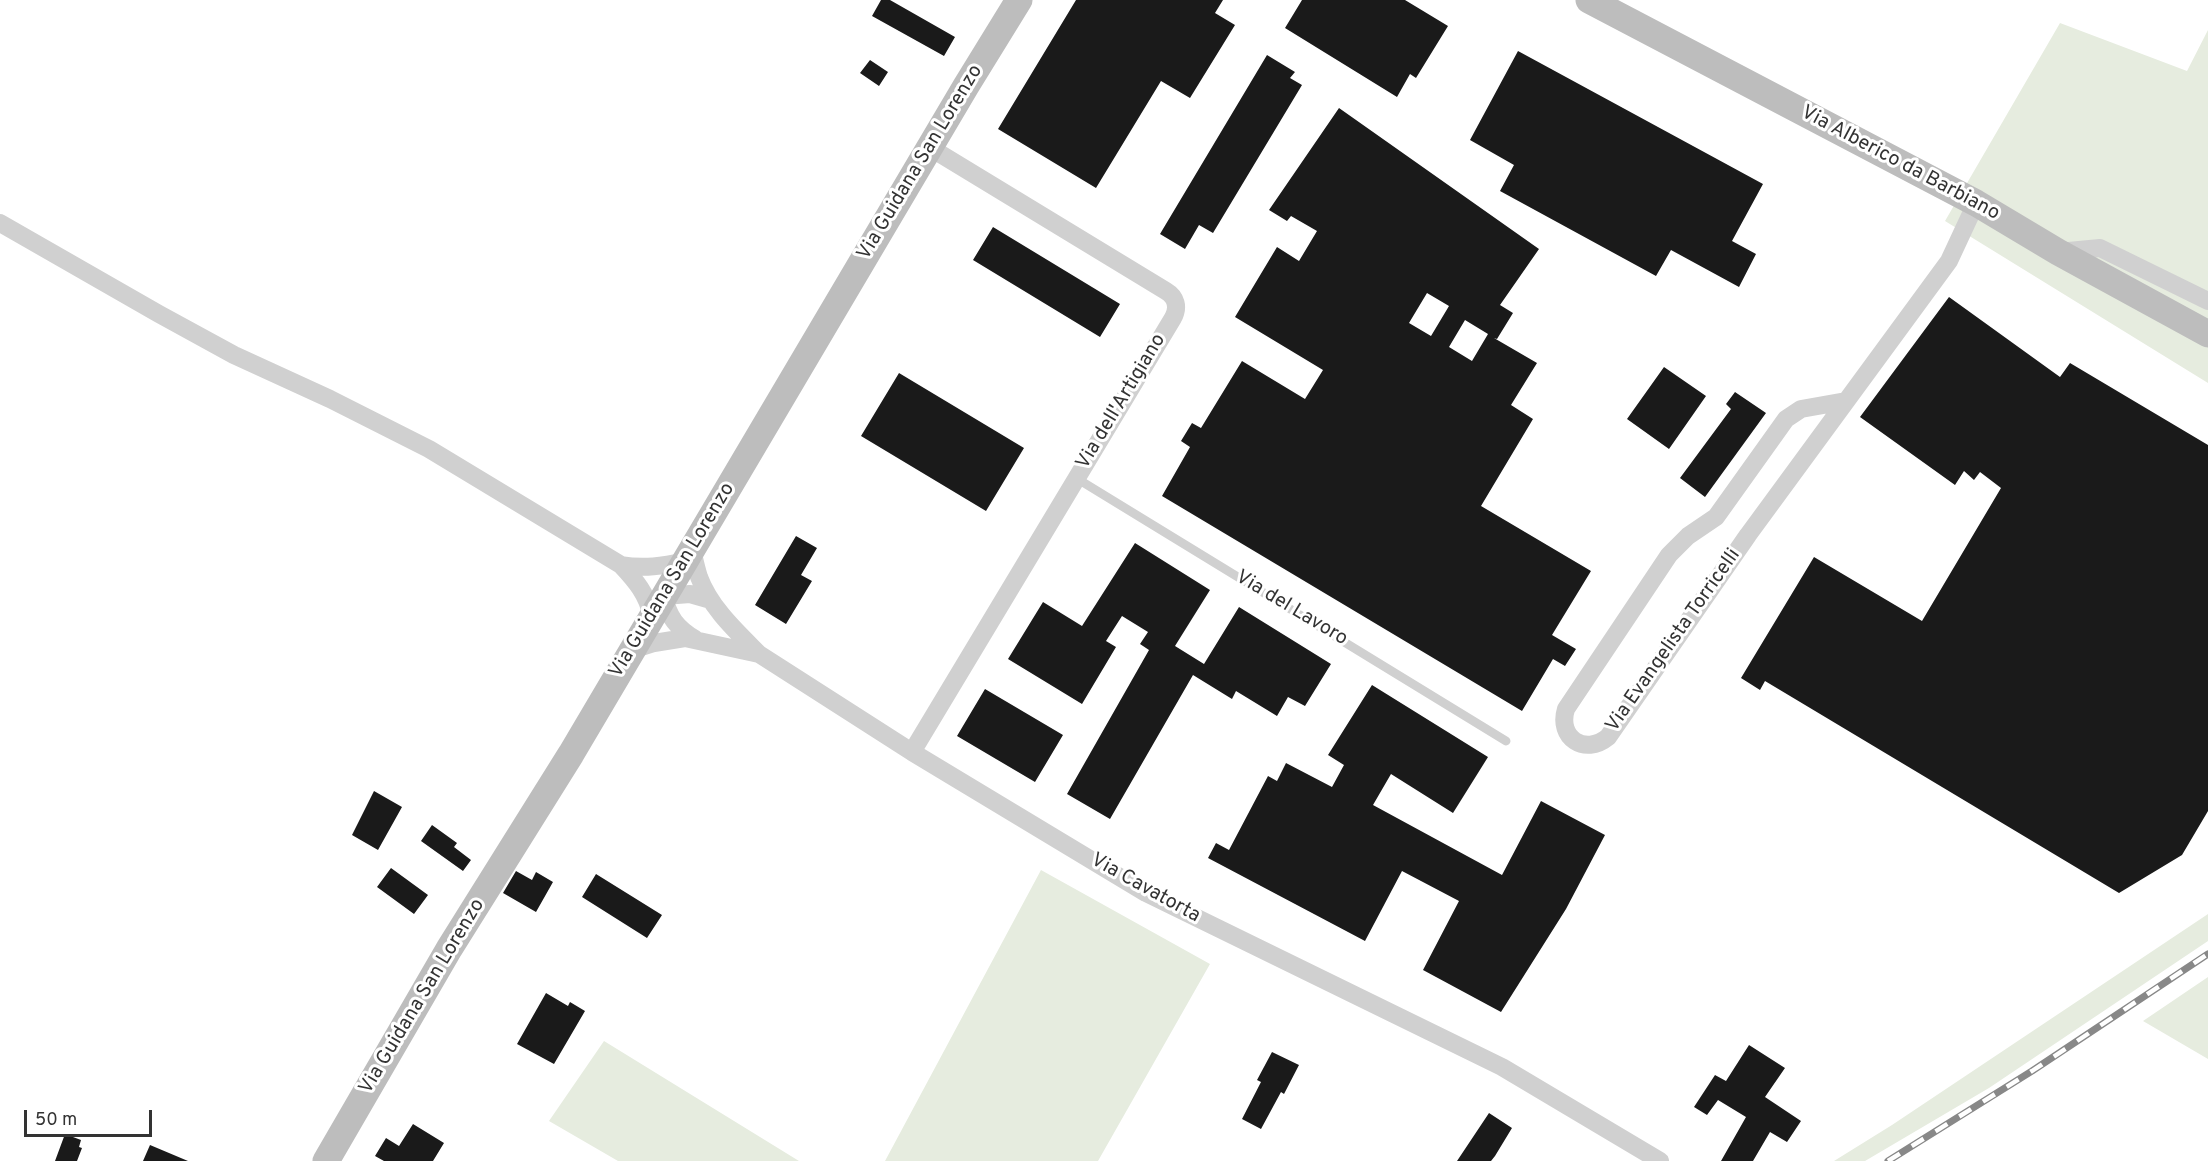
<!DOCTYPE html>
<html>
<head>
<meta charset="utf-8">
<style>
  body { margin:0 }
  #map { position:relative; width:2208px; height:1161px; overflow:hidden; background:#fff; font-family:Overpass,sans-serif }
  canvas { display:block }
  .scale { position:absolute; left:24px; top:1110px; width:128px; height:27px; box-sizing:border-box; border:3px solid #333; border-top:0; padding-left:8px; font-size:18px; line-height:21px; white-space:nowrap; color:#333; -webkit-text-stroke:4px #fff; paint-order:stroke }
</style>
</head>
<body>
<div id="map">
<canvas width="2208" height="1161"></canvas>
<div class="scale">50 m</div>
</div>
<script>
const context = document.querySelector('canvas').getContext('2d');
context.lineJoin = 'round';
function paint(path, color) { context.fillStyle = color; context.fill(path, 'evenodd'); }
function trace(path, color, width, dash) { context.strokeStyle = color; context.lineWidth = width; context.lineCap = dash ? 'butt' : 'round'; context.setLineDash(dash || []); context.stroke(path); }
function write(font, color, halo, rows, align = 'center') {
  context.font = font + ' Overpass,sans-serif'; context.lineWidth = 6; context.setLineDash([]); context.textBaseline = 'middle'; context.strokeStyle = halo; context.fillStyle = color; for (const [text, x, y, turn = 0] of rows) {
    context.save(); context.translate(x, y); context.rotate((+turn || 0) * Math.PI / 180); context.textAlign = isNaN(turn) ? turn : align; if (halo) context.strokeText(text, 0, 0); context.fillText(text, 0, 0); context.restore();
  }
}
const green = new Path2D(`
  M 2060,23 L 2187,71 L 2208,30 L 2208,383 L 1945,221 Z
  M 1041,870 L 1210,964 L 1098,1161 L 885,1161 Z
  M 2208,914 L 2208,941 L 1989,1088 L 1865,1161 L 1834,1161 L 1892,1125 Z
  M 2208,977 L 2208,1059 L 2143,1021 Z
  M 604,1041 L 799,1161 L 618,1161 L 549,1121 Z`);
const building = new Path2D(`
  M 881,0 L 890,0 L 955,37 L 944,56 L 872,16 Z
  M 1076,0 L 1223,0 L 1215,13 L 1235,25 L 1190,98 L 1161,81 L 1096,188 L 998,129 Z
  M 1302,0 L 1405,0 L 1448,26 L 1416,78 L 1410,74 L 1397,97 L 1285,28 Z
  M 1518,51 L 1763,184 L 1732,241 L 1756,254 L 1739,287 L 1671,250 L 1656,276 L 1500,191 L 1514,165 L 1470,140 Z
  M 1267,55 L 1295,72 L 1290,78 L 1302,85 L 1213,233 L 1199,225 L 1185,249 L 1160,234 Z
  M 870,60 L 888,72 L 879,86 L 860,73 Z
  M 1339,108 L 1539,249 L 1500,305 L 1513,313 L 1497,339 L 1494,338 L 1537,363 L 1511,405 L 1533,419 L 1481,506 L 1591,571 L 1552,635 L 1576,649 L 1565,666 L 1553,659 L 1522,711 L 1162,496 L 1190,447 L 1181,441 L 1192,423 L 1201,428 L 1242,361 L 1305,399 L 1323,370 L 1235,317 L 1277,247 L 1299,261 L 1317,231 L 1291,216 L 1287,221 L 1269,210 ZM 1427,293 L 1449,306 L 1431,336 L 1409,323 ZM 1465,320 L 1488,334 L 1472,361 L 1449,347 Z
  M 993,227 L 1120,304 L 1100,337 L 973,260 Z
  M 1949,297 L 2060,377 L 2070,363 L 2208,445 L 2208,811 L 2182,855 L 2119,893 L 1765,681 L 1760,690 L 1741,678 L 1814,557 L 1922,621 L 2001,488 L 1980,472 L 1974,480 L 1964,471 L 1955,485 L 1860,417 Z
  M 1664,367 L 1706,396 L 1669,449 L 1627,419 Z
  M 899,373 L 1024,448 L 986,511 L 861,436 Z
  M 1735,392 L 1766,413 L 1705,497 L 1680,478 L 1731,409 L 1726,404 Z
  M 796,536 L 817,548 L 801,575 L 812,581 L 786,624 L 755,605 Z
  M 1135,543 L 1210,590 L 1175,646 L 1204,664 L 1239,607 L 1331,664 L 1305,706 L 1288,697 L 1277,716 L 1236,691 L 1232,699 L 1193,675 L 1110,819 L 1067,794 L 1149,650 L 1140,644 L 1148,632 L 1122,616 L 1106,641 L 1116,647 L 1082,704 L 1008,659 L 1043,602 L 1082,626 Z
  M 1372,685 L 1488,757 L 1453,813 L 1391,774 L 1373,805 L 1502,875 L 1541,801 L 1605,835 L 1566,909 L 1501,1012 L 1423,970 L 1459,901 L 1402,871 L 1365,941 L 1208,858 L 1216,843 L 1229,850 L 1268,776 L 1277,781 L 1286,763 L 1332,787 L 1344,765 L 1328,755 Z
  M 985,689 L 1063,735 L 1035,782 L 957,736 Z
  M 374,791 L 402,807 L 378,850 L 352,835 Z
  M 432,825 L 457,843 L 454,847 L 471,860 L 463,871 L 421,841 Z
  M 391,868 L 428,895 L 414,914 L 377,887 Z
  M 516,871 L 532,880 L 536,872 L 553,882 L 536,912 L 503,893 Z
  M 596,874 L 662,915 L 647,938 L 582,897 Z
  M 546,993 L 568,1006 L 570,1002 L 585,1011 L 554,1064 L 517,1044 Z
  M 1749,1045 L 1785,1068 L 1765,1097 L 1801,1121 L 1787,1142 L 1770,1132 L 1753,1161 L 1721,1161 L 1746,1117 L 1718,1100 L 1707,1115 L 1694,1107 L 1715,1075 L 1726,1081 Z
  M 1272,1052 L 1299,1065 L 1284,1094 L 1281,1092 L 1261,1129 L 1242,1119 L 1261,1082 L 1257,1080 Z
  M 1489,1113 L 1512,1128 L 1495,1156 L 1491,1161 L 1457,1161 Z
  M 413,1124 L 444,1143 L 433,1161 L 384,1161 L 375,1156 L 386,1138 L 399,1146 Z
  M 65,1134 L 81,1140 L 79,1147 L 82,1148 L 77,1161 L 55,1161 Z
  M 150,1145 L 188,1161 L 143,1161 Z`);
const lane = new Path2D(`
  M 1076,478 L 1506,741`);
const street = new Path2D(`
  M 0,223 L 159,314 L 234,355 L 330,399 L 429,449 L 621,565 C 636,581 647,594 652,616
  M 2058,252 L 2100,248 L 2208,301
  M 1846,401 L 1801,409 L 1786,419 L 1716,517 L 1688,536 L 1669,555 L 1566,709 C 1557,738 1585,756 1608,737 L 1748,535 L 1949,261 L 1976,203
  M 692,549 C 694,558 696,568 699,577 C 710,607 736,631 758,653
  M 621,565 C 644,569 663,566 685,561
  M 695,639 C 677,628 668,617 664,596 L 690,594 L 711,600
  M 632,650 L 654,643 L 685,638 L 759,654 L 912,752 L 1146,893 L 1502,1067 L 1660,1161
  M 912,752 L 1173,318 C 1179,307 1176,297 1166,291 L 929,147`);
const secondary = new Path2D(`
  M 1589,0 L 1976,203 L 2058,252 L 2208,334
  M 326,1161 L 449,949 L 571,754 L 966,86 L 1019,0`);
const rail = new Path2D(`
  M 1888,1161 L 2032,1071 L 2208,954`);
const streetNames = [
  ["Via Guidana San Lorenzo",921,163,-59],
  ["Via Alberico da Barbiano",1900,164,28],
  ["Via dell'Artigiano",1122,402,-59],
  ["Via Guidana San Lorenzo",673,581,-59],
  ["Via del Lavoro",1291,609,31],
  ["Via Evangelista Torricelli",1674,641,-55],
  ["Via Cavatorta",1145,889,29],
  ["Via Guidana San Lorenzo",423,997,-59]
];
paint(green, '#e6ecdf');
paint(building, '#1a1a1a');
trace(lane, '#d0d0d0', 9);
trace(street, '#d0d0d0', 18);
trace(secondary, '#bdbdbd', 27);
trace(rail, '#888', 7);
trace(rail, '#fff', 4.5, [14]);
write('20px', '#333', '#fff', streetNames);
</script>
</body>
</html>
